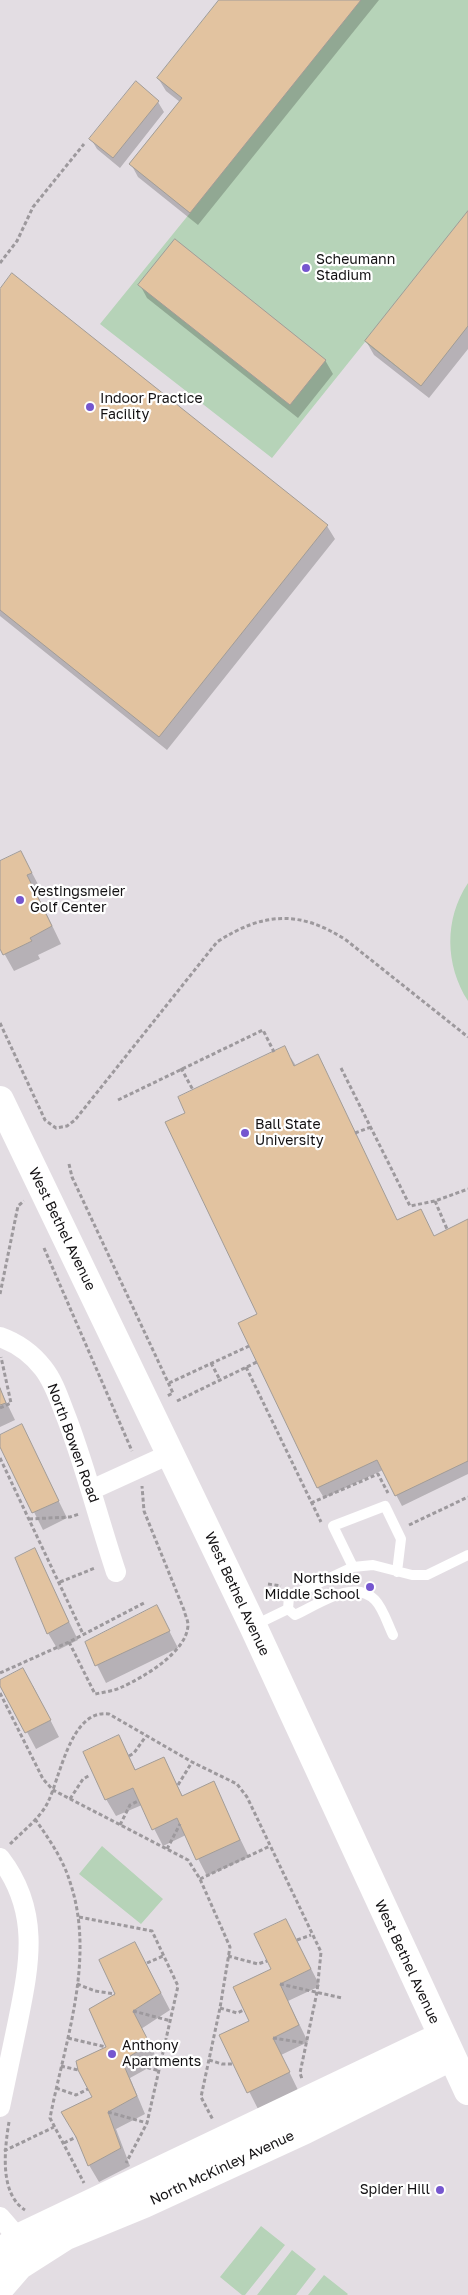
<!DOCTYPE html>
<html>
<head>
<meta charset="utf-8">
<style>
  body { margin:0 }
  canvas { display:block; background:#e3dde3 }
</style>
</head>
<body>
<canvas width="468" height="2295"></canvas>
<script>
const context = document.querySelector('canvas').getContext('2d');
context.lineJoin = 'round';
function paint(path, color) { context.fillStyle = color; context.fill(path, 'evenodd'); }
function trace(path, color, width, dash) { context.strokeStyle = color; context.lineWidth = width; context.lineCap = dash ? 'butt' : 'round'; context.setLineDash(dash || []); context.stroke(path); }
function write(font, color, halo, rows, align = 'center') {
  context.font = font + ' "Golos Text",sans-serif'; context.lineWidth = 4.5; context.setLineDash([]); context.textBaseline = 'middle'; context.strokeStyle = halo; context.fillStyle = color; for (const [text, x, y, turn = 0] of rows) {
    context.save(); context.translate(x, y); context.rotate((+turn || 0) * Math.PI / 180); context.textAlign = isNaN(turn) ? turn : align; if (halo) context.strokeText(text, 0, 0); context.fillText(text, 0, 0); context.restore();
  }
}
const green = new Path2D(`
  M 219,0 L 468,0 L 468,326 L 421,386 L 365,342 L 272,458 L 100,324 L 190,213 L 129,164 L 182,98 L 157,78 Z
  M 468,883 L 468,1001 C 445,965 444,919 468,883 Z
  M 102,1846 L 163,1899 L 141,1924 L 79,1874 Z
  M 261,2226 L 285,2245 L 245,2295 L 242,2295 L 220,2277 Z
  M 292,2250 L 316,2269 L 296,2295 L 257,2295 Z
  M 324,2275 L 348,2294 L 347,2295 L 308,2295 Z`);
const shadow = new Path2D(`
  M 221,0 L 379,0 L 198,225 L 138,177 L 131,164 L 180,102 L 166,91 L 158,78 Z
  M 158,102 L 164,112 L 120,168 L 97,149 L 91,139 Z
  M 468,213 L 468,349 L 429,398 L 374,355 L 366,341 Z
  M 140,285 L 325,360 L 333,374 L 298,418 L 147,298 Z
  M 0,291 L 327,526 L 335,539 L 167,750 L 0,616 Z
  M 21,852 L 41,890 L 36,892 L 61,944 L 38,955 L 40,959 L 14,971 L 0,946 L 0,862 Z
  M 291,1058 L 397,1222 L 434,1237 L 468,1221 L 468,1474 L 402,1506 L 383,1470 L 324,1498 L 318,1488 L 258,1315 Z
  M 0,1389 L 15,1420 L 0,1427 Z
  M 22,1426 L 67,1518 L 43,1530 L 0,1444 L 0,1436 Z
  M 34,1550 L 78,1640 L 58,1650 L 48,1633 L 16,1559 Z
  M 157,1607 L 178,1648 L 106,1683 L 86,1643 Z
  M 0,1681 L 33,1686 L 59,1737 L 36,1749 Z
  M 119,1737 L 136,1771 L 164,1758 L 183,1797 L 213,1783 L 249,1857 L 207,1876 L 186,1835 L 163,1846 L 142,1805 L 116,1816 L 106,1799 Z
  M 286,1920 L 320,1986 L 288,2001 L 308,2042 L 281,2055 L 298,2090 L 258,2109 L 221,2036 L 251,2021 L 272,1969 Z
  M 144,1960 L 170,2010 L 141,2029 L 159,2062 L 130,2078 L 145,2114 L 116,2129 L 130,2166 L 99,2182 L 89,2165 L 94,2098 L 107,2047 L 117,1995 Z`);
const building = new Path2D(`
  M 219,0 L 361,0 L 190,213 L 129,164 L 182,98 L 157,78 Z
  M 136,81 L 159,101 L 113,158 L 89,139 Z
  M 468,211 L 468,326 L 421,386 L 365,341 Z
  M 175,239 L 326,360 L 290,405 L 138,285 Z
  M 12,273 L 328,525 L 159,737 L 0,610 L 0,289 Z
  M 21,851 L 32,873 L 27,875 L 52,926 L 30,938 L 32,941 L 3,955 L 0,949 L 0,861 Z
  M 285,1046 L 294,1066 L 318,1054 L 397,1220 L 421,1209 L 434,1236 L 468,1219 L 468,1461 L 395,1496 L 377,1460 L 317,1488 L 238,1323 L 257,1314 L 165,1122 L 185,1113 L 178,1097 Z
  M 0,1388 L 6,1403 L 0,1405 Z
  M 22,1424 L 59,1501 L 32,1513 L 0,1447 L 0,1435 Z
  M 35,1548 L 69,1622 L 47,1634 L 15,1558 Z
  M 157,1605 L 170,1631 L 95,1666 L 85,1642 Z
  M 23,1668 L 51,1720 L 25,1733 L 0,1686 L 0,1680 Z
  M 119,1735 L 135,1770 L 164,1757 L 182,1796 L 214,1781 L 240,1840 L 196,1860 L 177,1818 L 152,1830 L 133,1788 L 105,1800 L 83,1752 Z
  M 286,1919 L 311,1969 L 280,1984 L 299,2025 L 273,2038 L 290,2072 L 247,2093 L 219,2035 L 249,2021 L 233,1987 L 271,1969 L 254,1934 Z
  M 135,1942 L 161,1993 L 133,2011 L 150,2044 L 122,2061 L 137,2096 L 108,2112 L 121,2148 L 88,2166 L 76,2137 L 61,2112 L 92,2097 L 78,2070 L 76,2061 L 106,2047 L 89,2009 L 115,1994 L 99,1960 Z`);
const path = new Path2D(`
  M 0,263 L 17,241 L 33,207 L 84,144
  M 0,1023 L 45,1120 L 56,1128 L 67,1126 L 75,1120 L 217,942 C 263,912 300,910 346,940 L 468,1037
  M 181,1068 L 193,1090
  M 341,1068 L 410,1206 L 435,1201 L 468,1189
  M 118,1100 L 263,1030 L 274,1052
  M 355,1133 L 371,1127
  M 69,1164 L 72,1177 L 173,1393 L 167,1396
  M 435,1201 L 447,1229
  M 44,1248 L 132,1451
  M 0,1294 L 18,1206 L 24,1201
  M 211,1363 L 220,1380
  M 246,1367 L 321,1522
  M 169,1383 L 249,1346
  M 177,1401 L 257,1362
  M 0,1408 L 11,1403 L 1,1357
  M 0,1458 L 83,1634
  M 311,1503 L 378,1474 L 388,1493
  M 29,1519 L 70,1517 L 79,1514
  M 409,1525 L 468,1497
  M 60,1582 L 95,1568
  M 268,1584 L 281,1586
  M 69,1642 L 95,1694 C 104,1692 114,1691 122,1687 C 144,1677 187,1652 188,1625 C 188,1620 185,1615 184,1610 L 144,1511 L 142,1486
  M 0,1673 L 69,1642 L 144,1603
  M 0,1693 L 43,1779 L 53,1790 L 188,1860 L 200,1879 L 230,1947 L 220,2008 L 201,2097 L 213,2120
  M 129,1756 L 134,1753 L 146,1736
  M 178,1785 L 192,1762
  M 70,1799 L 83,1779 L 90,1775
  M 35,1819 C 49,1839 63,1859 70,1882 C 96,1959 65,2041 50,2118 L 84,2183
  M 120,1825 L 130,1805 L 138,1801
  M 10,1844 C 22,1832 39,1819 47,1804 C 60,1780 70,1708 109,1714 L 192,1762 L 237,1784 L 247,1797 L 321,1952 L 317,1992 L 300,2073 L 302,2079
  M 167,1849 L 180,1824
  M 200,1879 L 270,1846
  M 79,1917 L 152,1931 L 178,1986 L 147,2123 L 126,2163
  M 297,1940 L 311,1935
  M 228,1956 L 258,1964 L 267,1961
  M 147,1963 L 163,1956
  M 77,1984 L 95,1991 L 115,1994
  M 280,1984 L 342,1998
  M 220,2008 L 237,2013 L 244,2010
  M 133,2011 L 171,2021
  M 68,2038 L 106,2047
  M 273,2038 L 305,2043
  M 209,2060 L 222,2064 L 233,2064
  M 122,2061 L 160,2071
  M 61,2066 L 78,2070
  M 56,2088 L 76,2095 L 88,2089
  M 108,2112 L 147,2123
  M 9,2122 C 4,2152 0,2194 25,2210
  M 64,2143 L 76,2137
  M 4,2151 L 54,2127`);
const service = new Path2D(`
  M 353,1567 L 333,1526 L 385,1506 L 401,1539 L 397,1572
  M 288,1609 L 289,1597 L 353,1567 L 373,1565 L 412,1575 L 427,1575 L 468,1555
  M 288,1609 L 295,1615 C 317,1605 354,1578 375,1600 C 383,1608 388,1625 393,1635
  M 253,1626 L 288,1609`);
const minor = new Path2D(`
  M 0,1337 C 17,1343 32,1354 43,1368 C 55,1383 60,1402 67,1419 C 86,1469 99,1521 116,1572
  M 91,1490 L 170,1454
  M 0,1858 C 40,1910 30,1962 18,2021 C 12,2050 6,2079 0,2107
  M 0,2217 L 26,2247`);
const secondary = new Path2D(`
  M 0,1100 L 253,1626 L 468,2091
  M 0,2254 L 18,2238 L 442,2036
  M 0,2288 L 19,2266 L 66,2236 L 144,2204 L 305,2130 L 451,2057`);
const markers = [
  [306,268,5,"#7556cf"],
  [90,407,5,"#7556cf"],
  [20,900,5,"#7556cf"],
  [245,1133,5,"#7556cf"],
  [370,1587,5,"#7556cf"],
  [112,2054,5,"#7556cf"],
  [440,2190,5,"#7556cf"]
];
const poiNames = [
  ["Scheumann",316,260],
  ["Stadium",316,276],
  ["Indoor Practice",100,399],
  ["Facility",100,415],
  ["Yestingsmeier",30,892],
  ["Golf Center",30,908],
  ["Ball State",255,1125],
  ["University",255,1141],
  ["Northside",360,1579,"right"],
  ["Middle School",360,1595,"right"],
  ["Anthony",122,2046],
  ["Apartments",122,2062],
  ["Spider Hill",430,2190,"right"]
];
const streetNames = [
  ["West Bethel Avenue",62,1229,64],
  ["North Bowen Road",73,1443,70],
  ["West Bethel Avenue",237,1594,65],
  ["West Bethel Avenue",407,1962,65],
  ["North McKinley Avenue",222,2168,-25]
];
paint(green, '#b6d3b8');
paint(shadow, '#0003');
paint(building, '#e2c3a0');
trace(building, '#a29c97', 1);
trace(path, '#9d999d', 3, [4, 2.5]);
trace(service, '#fff', 10);
trace(minor, '#fff', 20);
trace(secondary, '#fff', 28);
for (const [x, y, r, color] of markers) { const dot = new Path2D(); dot.arc(x, y, r, 0, 2 * Math.PI); context.fillStyle = color; context.fill(dot); trace(dot, '#fff', 2); }
write('14px', '#131113', '#fff', poiNames, 'left');
write('14px', '#131113', '#fff', streetNames);
</script>
</body>
</html>
